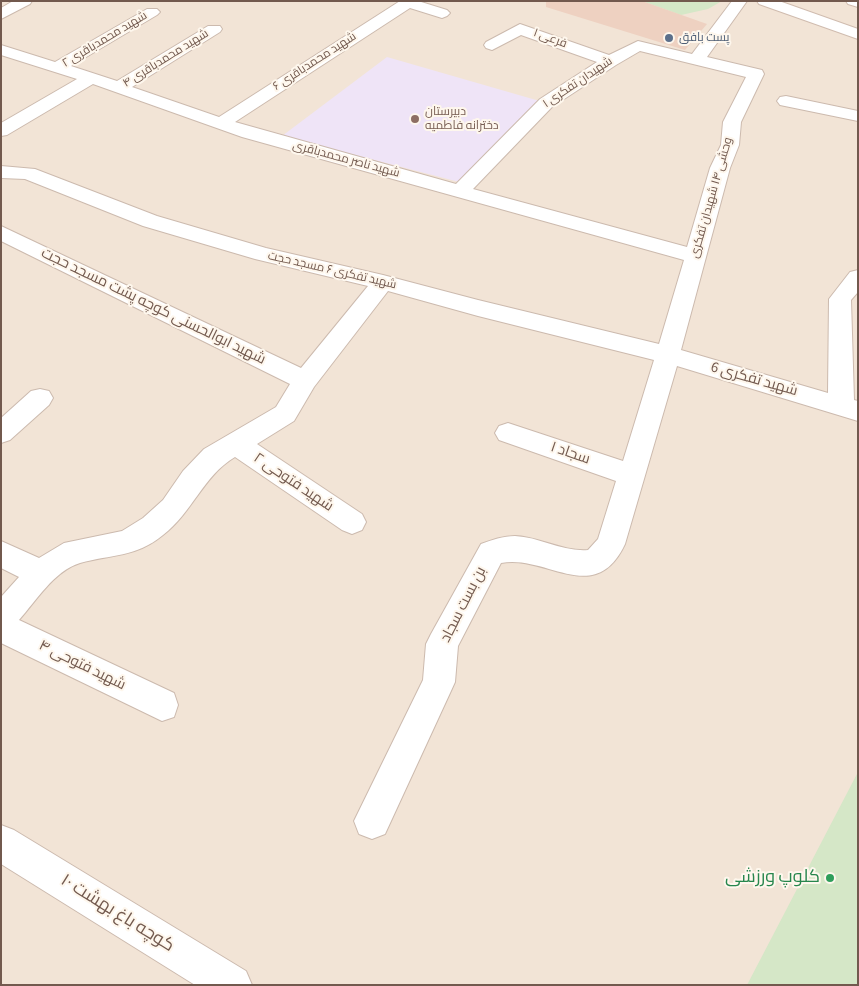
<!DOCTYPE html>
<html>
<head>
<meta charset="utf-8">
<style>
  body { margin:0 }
  #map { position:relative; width:859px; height:986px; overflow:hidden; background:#fbf2e7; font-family:"Source Sans 3",sans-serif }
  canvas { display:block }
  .frame { position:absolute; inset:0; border:2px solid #72594e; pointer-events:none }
</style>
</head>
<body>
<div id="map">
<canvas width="859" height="986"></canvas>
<div class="frame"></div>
</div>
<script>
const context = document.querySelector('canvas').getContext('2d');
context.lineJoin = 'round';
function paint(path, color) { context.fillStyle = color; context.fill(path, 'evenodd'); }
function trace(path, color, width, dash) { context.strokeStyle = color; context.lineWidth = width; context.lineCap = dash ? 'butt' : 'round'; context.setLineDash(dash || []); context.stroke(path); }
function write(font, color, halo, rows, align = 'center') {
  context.font = font + ' "Source Sans 3",Cairo,sans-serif'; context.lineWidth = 4; context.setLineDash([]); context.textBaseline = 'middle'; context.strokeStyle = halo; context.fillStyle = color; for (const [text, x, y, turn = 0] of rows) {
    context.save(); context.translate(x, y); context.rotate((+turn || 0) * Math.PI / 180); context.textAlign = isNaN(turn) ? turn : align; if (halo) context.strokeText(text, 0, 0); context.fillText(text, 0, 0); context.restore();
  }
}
const residential = new Path2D(`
  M 1,1 L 858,1 L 858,985 L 1,985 Z`);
const education = new Path2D(`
  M 387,57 L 543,102 L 463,183 L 282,136 Z`);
const green = new Path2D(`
  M 642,1 L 722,1 L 708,9 L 681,15 Z
  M 858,772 L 858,985 L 747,985 Z`);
const building = new Path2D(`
  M 546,1 L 642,1 L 707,24 L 685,50 L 546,7 Z`);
const minor = new Path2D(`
  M 13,1 L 32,1 L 30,4 L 1,19 L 1,8 Z
  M 400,1 L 418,1 L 447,10 L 450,13 L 447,16 L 442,18 L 410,8 L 235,122 L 456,184 L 540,99 L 597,62 L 521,35 L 492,50 L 486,48 L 484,45 L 486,42 L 520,24 L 609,55 L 638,41 L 692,54 L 732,1 L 747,1 L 707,57 L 762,70 L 764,74 L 741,122 L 739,145 L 730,168 L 681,350 L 828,393 L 829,299 L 850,272 L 858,270 L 858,292 L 851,300 L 854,400 L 858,401 L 858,421 L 677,366 L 625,544 C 595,608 547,554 501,563 L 458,646 L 455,682 L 450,693 L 385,834 L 372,839 L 359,834 L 354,821 L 423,680 L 426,644 L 431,634 L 481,544 C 492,540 503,536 515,536 C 540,537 562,552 588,550 L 598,539 L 616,481 L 499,440 L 495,433 L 499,426 L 508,423 L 623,461 L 654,360 L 478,316 L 388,291 L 314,387 L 294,421 L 257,444 L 362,514 L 366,522 L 362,530 L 352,534 L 342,530 L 235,457 C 203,476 192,513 163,535 C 135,558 112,554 80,563 C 54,571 36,601 19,620 L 174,693 L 178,705 L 174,717 L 162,721 L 1,643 L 1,597 L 19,577 L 1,568 L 1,541 L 39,558 L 64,543 L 122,531 L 143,518 L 163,500 L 183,471 L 204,449 L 276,407 L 290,384 L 1,241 L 1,226 L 301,368 L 368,286 L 255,259 L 143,226 L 25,179 L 1,178 L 1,166 L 35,169 L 157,216 L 266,248 L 383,275 L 478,300 L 659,344 L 684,260 L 242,137 L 93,84 L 7,135 L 1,136 L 1,123 L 77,79 L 1,55 L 1,45 L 55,62 L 147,9 L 157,9 L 160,12 L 157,15 L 71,66 L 117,81 L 208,26 L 220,26 L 222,29 L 220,32 L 132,87 L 219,117 ZM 640,51 L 746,77 L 723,122 L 721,145 L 710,168 L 687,247 L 473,189 L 552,107 L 616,65 Z
  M 786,96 L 858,111 L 858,121 L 780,105 L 777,101 L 780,97 Z
  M 40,389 L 49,391 L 53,398 L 49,405 L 10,440 L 1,443 L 1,418 L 31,391 Z
  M 1,825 L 14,830 L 246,971 L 252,985 L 195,985 L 1,864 Z`);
const secondary = new Path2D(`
  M 757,1 L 779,1 L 858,29 L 858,39 L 759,4 Z
  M 846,1 L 858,1 L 858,7 L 848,4 Z`);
const markers = [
  [669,38,5,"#5c6f8a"],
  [415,119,5,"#8d6e63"],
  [830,878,5,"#2e9e5b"]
];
const farServicenames = [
  ["پست بافق",679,38]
];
const farStreetnames = [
  ["فرعی ۱",550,39,20],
  ["شهید محمدباقری ۲",105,40,-31],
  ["شهید محمدباقری ۴",166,59,-32],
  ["شهید محمدباقری ۶",315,62,-33],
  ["شهیدان تفکری ۱",578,83,-34],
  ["شهید ناصر محمدباقری",346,160,15],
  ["وحشی ۱۴ شهیدان تفکری",712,198,-74],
  ["شهید تفکری ۶ مسجد حجت",332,271,13]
];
const farEducationnames = [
  ["دبیرستان",425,112],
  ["دخترانه فاطمیه",425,126]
];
const streetNames = [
  ["شهید ابوالحسنی کوچه پشت مسجد حجت",153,307,26],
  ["شهید تفکری 6",754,380,16],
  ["سجاد ۱",570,454,19],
  ["شهید فتوحی ۲",293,483,34],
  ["بن بست سجاد",464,605,-63],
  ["شهید فتوحی ۴",82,666,26]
];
const nearLeisurenames = [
  ["کلوپ ورزشی",820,878]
];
const nearStreetnames = [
  ["کوچه باغ بهشت ۱۰",117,914,32]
];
paint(residential, '#f2e4d6');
paint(education, '#efe4f7');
paint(green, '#d5e7c7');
paint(building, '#eed1c1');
trace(minor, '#ccbaae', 2);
trace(secondary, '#d0bcaf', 2);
paint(minor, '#fff');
paint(secondary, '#fff');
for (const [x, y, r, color] of markers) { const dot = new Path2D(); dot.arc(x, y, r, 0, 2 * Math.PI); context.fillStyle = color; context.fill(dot); trace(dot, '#fef7ed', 2); }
write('12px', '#4e5e75', '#fef7ed', farServicenames, 'left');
write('12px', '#72594e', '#fef7ed', farStreetnames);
write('12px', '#785e54', '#fef7ed', farEducationnames, 'left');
write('15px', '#72594e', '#fef7ed', streetNames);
write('18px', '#27864d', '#fef7ed', nearLeisurenames, 'right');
write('18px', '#72594e', '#fef7ed', nearStreetnames);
</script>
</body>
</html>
